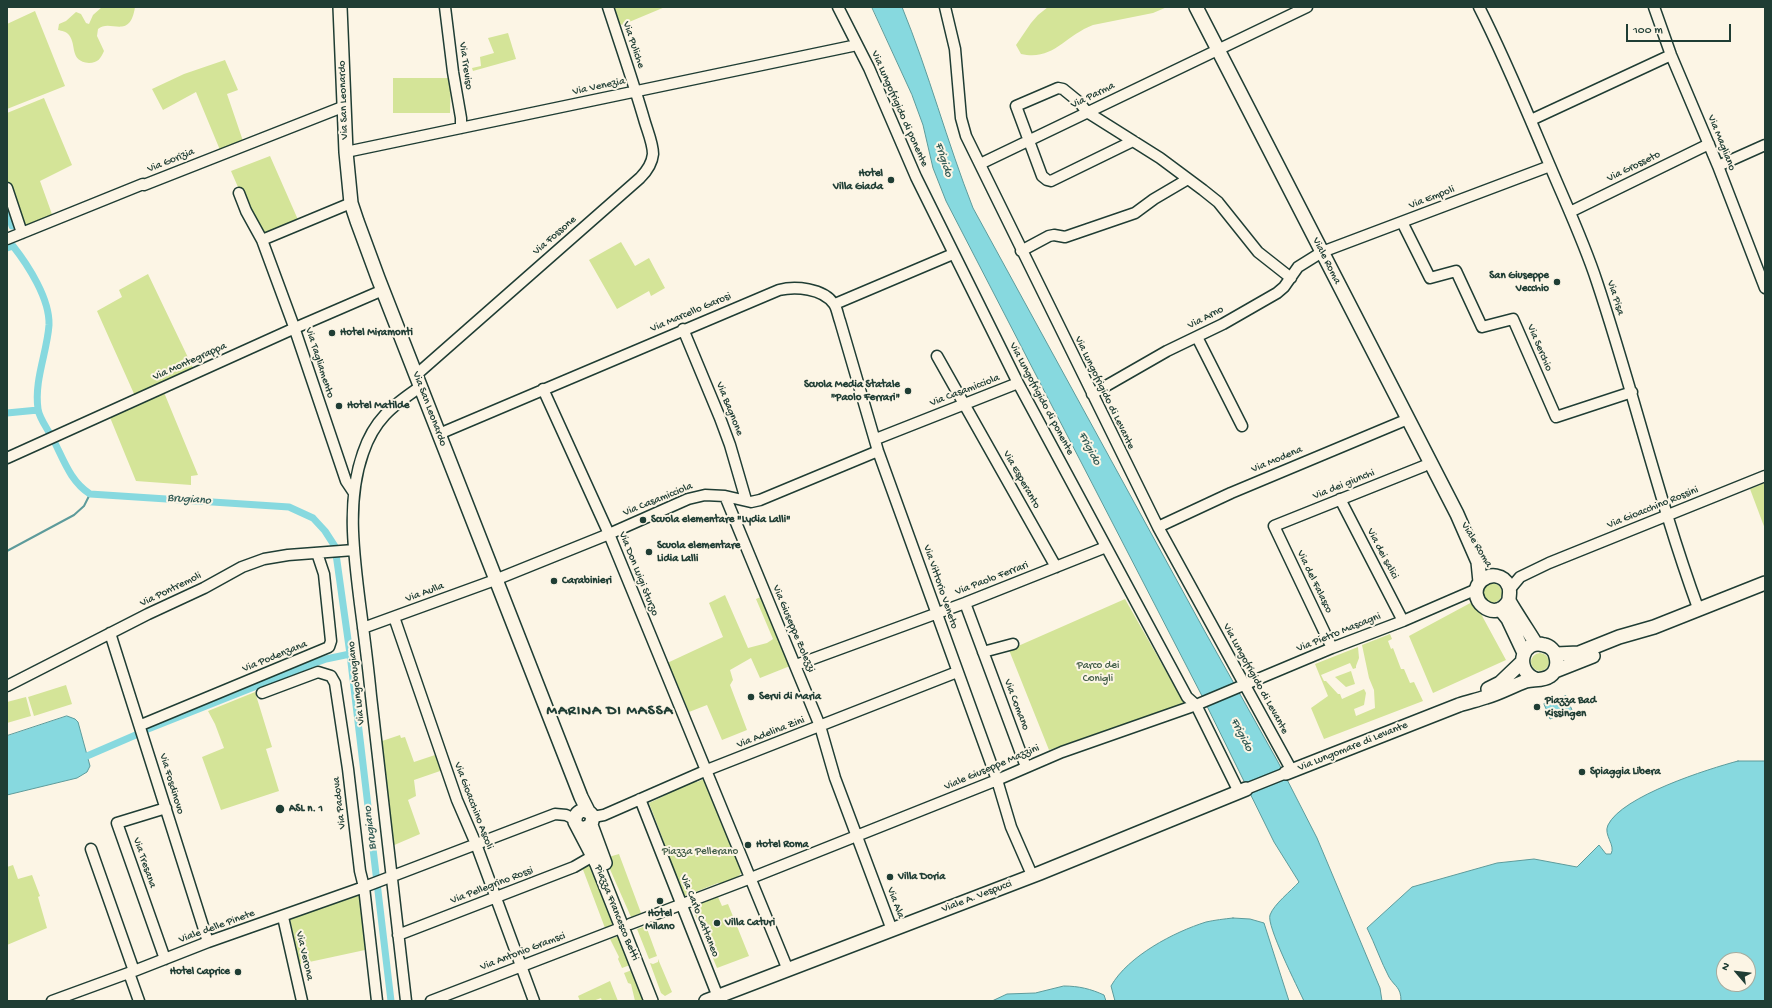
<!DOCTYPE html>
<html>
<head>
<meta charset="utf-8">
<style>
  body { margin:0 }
  #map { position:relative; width:1772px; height:1008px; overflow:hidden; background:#fcf5e5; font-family:"Gochi Hand",sans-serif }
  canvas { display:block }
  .frame { position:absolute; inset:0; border:8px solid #1f3d34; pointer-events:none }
  .north { position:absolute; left:1716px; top:952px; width:40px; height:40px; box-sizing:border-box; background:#fcf5e5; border:1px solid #a4ab9e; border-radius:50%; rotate:298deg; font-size:11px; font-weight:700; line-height:16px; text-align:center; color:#1f3d34 }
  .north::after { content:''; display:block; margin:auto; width:14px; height:18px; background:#1f3d34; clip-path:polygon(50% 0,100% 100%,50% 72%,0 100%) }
  .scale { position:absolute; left:1626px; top:24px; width:105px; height:18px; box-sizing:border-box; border:2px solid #1f3d34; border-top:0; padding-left:5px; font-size:12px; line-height:14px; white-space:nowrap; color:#1f3d34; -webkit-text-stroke:3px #fcf5e5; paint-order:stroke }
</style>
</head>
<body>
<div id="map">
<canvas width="1772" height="1008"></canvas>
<div class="frame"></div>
<div class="north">N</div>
<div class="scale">100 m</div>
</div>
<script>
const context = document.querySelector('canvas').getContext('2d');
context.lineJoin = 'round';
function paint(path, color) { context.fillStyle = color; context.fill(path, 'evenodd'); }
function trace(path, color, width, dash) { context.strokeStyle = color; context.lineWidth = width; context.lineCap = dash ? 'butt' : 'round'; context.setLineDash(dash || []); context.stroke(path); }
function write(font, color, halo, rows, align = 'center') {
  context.font = font + ' "Gochi Hand",sans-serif'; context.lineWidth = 4; context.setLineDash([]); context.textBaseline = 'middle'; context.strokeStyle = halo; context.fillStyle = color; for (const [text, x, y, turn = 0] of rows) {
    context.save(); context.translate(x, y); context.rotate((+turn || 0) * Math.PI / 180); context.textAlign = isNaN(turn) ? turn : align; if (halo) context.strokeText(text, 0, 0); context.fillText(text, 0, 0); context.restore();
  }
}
const green = new Path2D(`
  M 102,7 L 135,7 C 130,41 110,18 98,29 L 97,36 L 104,51 C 101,58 98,63 89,63 C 69,61 77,45 69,35 C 66,31 62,31 58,30 L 59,24 L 66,21 L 76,12 L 81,14 L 86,23 L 89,24 L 93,15 Z
  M 613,7 L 665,7 L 622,25 L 619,23 Z
  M 1048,7 L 1167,7 L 1153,13 L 1093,25 C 1064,36 1054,61 1021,54 L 1016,45 L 1031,23 L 1038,15 Z
  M 35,11 L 65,86 L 7,109 L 7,24 Z
  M 508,33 L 516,59 L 473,71 L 472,68 L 481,66 L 480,57 L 494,53 L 488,38 Z
  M 225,60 L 238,90 L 227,94 L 243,141 L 220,150 L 196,92 L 163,110 L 152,89 L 184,74 Z
  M 393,78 L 451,78 L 450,113 L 393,113 Z
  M 44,98 L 72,165 L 40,181 L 53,217 L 27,226 L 22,225 L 7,179 L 7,113 Z
  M 270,156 L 299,222 L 263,237 L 248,210 L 231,171 Z
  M 621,242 L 635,266 L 649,258 L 665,288 L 651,296 L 649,291 L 617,309 L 589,260 Z
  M 148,274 L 194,370 L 135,396 L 97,311 L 122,297 L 119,290 Z
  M 163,390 L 198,475 L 191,476 L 191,485 L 136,481 L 109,415 Z
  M 1765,483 L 1765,529 L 1750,489 Z
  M1482 593a10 10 0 1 1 20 0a10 10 0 1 1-20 0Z
  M 725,595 L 748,648 L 767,643 L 773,639 L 756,599 L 763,596 L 790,666 L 760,678 L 751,658 L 730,670 L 733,680 L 730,685 L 747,730 L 722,740 L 707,705 L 689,712 L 676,681 L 672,681 L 665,664 L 723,637 L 709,603 Z
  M 1125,599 L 1184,703 L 1049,750 L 1009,650 Z
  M 1474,601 L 1506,660 L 1433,693 L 1409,636 Z
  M 1390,634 L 1392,639 L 1388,641 L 1391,649 L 1393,648 L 1401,669 L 1404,669 L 1410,683 L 1414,682 L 1423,701 L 1324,739 L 1311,708 L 1328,696 L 1315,664 L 1358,647 L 1359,658 L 1356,666 L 1356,668 L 1353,669 L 1350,663 L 1321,675 L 1324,681 L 1326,681 L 1338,694 L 1340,694 L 1342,699 L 1364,689 L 1366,693 L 1364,705 L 1354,709 L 1356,716 L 1375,708 L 1374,690 L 1369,678 L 1362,645 Z
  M1531 662a9 9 0 1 1 18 0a9 9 0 1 1-18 0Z
  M 1351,671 L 1355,684 L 1346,687 L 1335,677 Z
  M 66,685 L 72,704 L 34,716 L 28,697 Z
  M 255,692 L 272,747 L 266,749 L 279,791 L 221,810 L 202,757 L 224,748 L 215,724 L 208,711 Z
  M 26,697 L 31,716 L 7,723 L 7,702 Z
  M 400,735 L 401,738 L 405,737 L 414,762 L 438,754 L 443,770 L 414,780 L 416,796 L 408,800 L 420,834 L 392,846 L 379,742 Z
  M 695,779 L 697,782 L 704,779 L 705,783 L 709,784 L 713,801 L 718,804 L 730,845 L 733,846 L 742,864 L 742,872 C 738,878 726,886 718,883 L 685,896 L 679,880 L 676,880 L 663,846 L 664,842 L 649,803 C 666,796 678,787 695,779 Z
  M 619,854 L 641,913 L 631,917 L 605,858 Z
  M 592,863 L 613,924 L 605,928 L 582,867 Z
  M 13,865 L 18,879 L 32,875 L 40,896 L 38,897 L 47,928 L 7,945 L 7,867 Z
  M 360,895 L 365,950 L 300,964 L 290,919 Z
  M 718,897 L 722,906 L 728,904 L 749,956 L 717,968 L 692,907 Z
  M 646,926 L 657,956 L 649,959 L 637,929 Z
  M 619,936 L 630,965 L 622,968 L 618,959 L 619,957 L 610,939 Z
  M 658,959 L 672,992 L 665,996 L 661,993 L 650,963 L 653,964 L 658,962 Z
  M 632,970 L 643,997 L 643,1001 L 635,1001 L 631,984 L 628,983 L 624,973 Z
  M 610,981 L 618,1001 L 602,1001 L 601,998 L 593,1001 L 580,1001 L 578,996 Z`);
const water = new Path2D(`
  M 872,7 L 902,7 C 929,73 947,142 973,208 L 1204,630 L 1278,762 L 1317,838 L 1380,988 L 1382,1001 L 1304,1001 C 1298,988 1266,925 1270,915 C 1274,904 1291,891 1299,882 L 1274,842 L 1201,694 L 946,201 L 933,168 L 923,125 L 912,95 Z
  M 1566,696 L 1572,710 L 1550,719 L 1544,704 Z
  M 67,716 L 75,719 L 78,722 L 90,766 L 87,772 L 77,778 L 7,795 L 7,736 Z
  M 1738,761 L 1765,761 L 1765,1001 L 1401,1001 C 1401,987 1395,987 1389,977 C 1381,962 1375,944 1367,928 L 1412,887 L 1497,863 L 1534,859 L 1577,867 L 1599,845 L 1606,854 L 1611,854 C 1616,845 1603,835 1608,825 C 1622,796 1708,769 1738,761 ZM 1724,960 L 1748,960 L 1748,984 L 1724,984 Z
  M 1233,918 L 1250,919 L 1264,923 L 1289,1001 L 1115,1001 L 1111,986 C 1128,956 1174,932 1206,922 C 1215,920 1224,919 1233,918 Z
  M 1064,986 C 1079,986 1091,989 1104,995 L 1106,1001 L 992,1001 L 1007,994 L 1035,993 Z`);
const stream = new Path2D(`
  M 7,551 L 74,515 L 84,506 L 90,494`);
const canal = new Path2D(`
  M 7,209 L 12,226
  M 7,248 L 13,246 C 28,265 50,299 49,325 C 47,353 34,380 38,409 C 39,417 46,427 50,434
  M 7,413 L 38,410
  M 54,441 C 64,461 71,482 90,494 L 289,507 L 313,518 L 325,531 L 336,548
  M 336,554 L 350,654 L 391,1001
  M 148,729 L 307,666 L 326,659 L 350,654
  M 87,756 L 138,734`);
const minor = new Path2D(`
  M 445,7 L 453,72 L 461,118 L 461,128
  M 838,7 L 869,68 L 916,177 L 1018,383 L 1187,697 L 1196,705 L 1239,792
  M 945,7 L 955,49 L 961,118 L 966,136 L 1158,527 L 1292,771
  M 1479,7 C 1505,58 1527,112 1550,166 C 1566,204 1584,242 1597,282 C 1633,390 1659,501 1698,608
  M 1654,7 L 1671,55 L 1718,166 L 1765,288
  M 1531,120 L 1671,55
  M 1133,141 L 1051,181 L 1047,180 L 1042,176 L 1016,106 L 1058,88 L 1063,89 L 1079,102 L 1087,112 L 1160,158 L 1203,190 L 1218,202 L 1258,252 L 1291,278
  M 346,152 L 857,45
  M 980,164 L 1307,7
  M 1718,166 L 1765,145
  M 7,188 L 22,233
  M 239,193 L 246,211 L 262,240
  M 351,203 L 262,240 L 293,324 L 346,481 L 354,493
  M 1570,212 L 1709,144
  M 1402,222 L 1430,278 L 1456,271 L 1482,327 L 1513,319 L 1556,417 L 1632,392
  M 7,239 L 143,184 L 144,185 L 345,106
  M 1021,251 L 1049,236 L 1054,235 L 1065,237 L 1135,213 L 1154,199 L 1188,179
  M 835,304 L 953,254
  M 683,329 L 720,418 L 730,445 L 746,500
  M 1197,337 L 1242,426
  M 937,356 L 1056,567
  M 416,375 L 640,178 C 647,171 652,164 653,154 C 653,143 647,130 644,119 C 633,81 620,44 608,7
  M 543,389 L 609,534 L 788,970
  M 1092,394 L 1167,351 L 1223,324 L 1277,293 L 1284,287 L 1298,267 L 1322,252 L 1550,166
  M 439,434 L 779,290 C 795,286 823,288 834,304 C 837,308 838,316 840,321 L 878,451 L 997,780 L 1011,827 L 1032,875
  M 876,439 L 1018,383
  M 7,458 L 295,328 L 383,290
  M 725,496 L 820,726 L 835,778 L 892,930
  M 1340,499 L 1403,621
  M 1158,527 L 1231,493 L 1408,419
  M 1510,589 L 1520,577 L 1549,563 L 1765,476
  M 965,603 L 1026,767
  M 394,617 L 457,800 L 476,844 L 534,1001
  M 363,628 L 495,580 L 609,534 L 688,499 L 705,495 L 725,496 L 751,502 L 760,500 L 878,451
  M 110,633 L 208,942
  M 1332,648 L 1274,526 L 1424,466
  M 983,652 L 1013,644
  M 796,665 L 965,603 L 1106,547
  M 7,686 L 148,614 L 204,588 L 242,567 L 264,559 L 288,555 L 354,550
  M 262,693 L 318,672 L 331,676 L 335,683 L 348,769 L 360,871 L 364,887 L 377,1001
  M 141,725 L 329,647 L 331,641 L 324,574 L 317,553
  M 1246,789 L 1286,773
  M 640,799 L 718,997
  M 593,817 L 604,815 L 707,770 L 957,672
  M 91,849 L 134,971
  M 283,917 L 302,1001
  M 630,924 L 751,878 L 997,780 L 1062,752 L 1196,705 L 1332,648 L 1403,621 L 1477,589
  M 398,935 L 574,867 L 593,856
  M 165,959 L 117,823 L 166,808
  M 129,973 L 139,1001
  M 52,1001 L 134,971 L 208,942 L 364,887 L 555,814 L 566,815 L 574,819
  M 406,1001 C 394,899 383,798 371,696 C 368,665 364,634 360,604 C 354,555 346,501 363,453 C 374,420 392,406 420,387
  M 431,1001 L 618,929 L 623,931`);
const major = new Path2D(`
  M 340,7 L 346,152 L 351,203 L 357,221 L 378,278 L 581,797 L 588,811
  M 1196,7 L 1457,514 L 1478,562 L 1480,582
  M 1509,600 C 1495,626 1463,597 1482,580 C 1486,577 1491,575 1496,576 C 1501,577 1506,580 1508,585 C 1511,590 1509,594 1509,600 C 1510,604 1532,637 1536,644
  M 1500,609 L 1508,619 L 1524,653
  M 1556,654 L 1579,653 L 1619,637 L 1654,627 L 1765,583
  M 1555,671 L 1593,656
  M 1488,689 L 1500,683 L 1522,662
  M 1286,773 L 1459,705 C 1468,702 1477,700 1486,697 C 1500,693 1512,686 1526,681 C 1534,679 1543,681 1550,676 C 1556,672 1558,664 1556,657 C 1555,651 1550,646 1544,645 C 1523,638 1513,669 1535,679
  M 591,825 L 605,863
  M 579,827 L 584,829 L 591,825 L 593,817 C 587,806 574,810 575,822 L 597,864 L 651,1001
  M 706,1001 L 1040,873 L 1246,789`);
const markers = [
  [891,180,4,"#1f3d34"],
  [1557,282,4,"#1f3d34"],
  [332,333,4,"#1f3d34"],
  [908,391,4,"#1f3d34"],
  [339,406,4,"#1f3d34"],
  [643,520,4,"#1f3d34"],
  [649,552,4,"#1f3d34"],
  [554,581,4,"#1f3d34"],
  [751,697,4,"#1f3d34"],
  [1537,707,4,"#1f3d34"],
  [1582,772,4,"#1f3d34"],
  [280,809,5,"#1f3d34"],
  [748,845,4,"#1f3d34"],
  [890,877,4,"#1f3d34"],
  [660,901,4,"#1f3d34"],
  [717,923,4,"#1f3d34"],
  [238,972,4,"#1f3d34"]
];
const streetNames = [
  ["Via Puliche",633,45,71],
  ["Via Treviso",465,66,82],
  ["Via Venezia",599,87,-12],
  ["Via Parma",1093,96,-26],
  ["Via San Leonardo",344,100,-92],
  ["Via Lungofrigido di ponente",899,109,66],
  ["Via Magliano",1721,143,68],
  ["Via Gorizia",171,161,-22],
  ["Via Grosseto",1634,167,-26],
  ["Via Empoli",1432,198,-21],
  ["Via Fossone",555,236,-41],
  ["Viale Roma",1326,261,63],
  ["Via Pisa",1615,298,72],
  ["Via Marcello Garosi",691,313,-23],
  ["Via Arno",1206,318,-27],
  ["Via Serchio",1539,348,67],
  ["Via Montegrappa",190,362,-24],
  ["Via Tagliamento",319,363,72],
  ["Via Casamicciola",965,391,-21],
  ["Via Lungofrigido di Levante",1104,393,64],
  ["Via Lungofrigido di ponente",1041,399,62],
  ["Via San Leonardo",429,409,69],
  ["Via Bagnone",729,409,68],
  ["Via Modena",1277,460,-23],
  ["Via Esperanto",1021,480,60],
  ["Via dei giunchi",1344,485,-22],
  ["Via Casamicciola",658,500,-22],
  ["Via Gioacchino Rossini",1653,508,-22],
  ["Viale Roma",1476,545,59],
  ["Via dei salici",1382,554,62],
  ["Via Don Luigi Sturzo",638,574,68],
  ["Via Paolo Ferrari",992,579,-21],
  ["Via del Falasco",1314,582,64],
  ["Via Vittorio Veneto",940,587,71],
  ["Via Pontremoli",171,590,-26],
  ["Via Aulla",425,593,-20],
  ["Via Giuseppe Zolezzi",793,629,67],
  ["Via Pietro Mascagni",1339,633,-22],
  ["Via Podenzana",275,657,-22],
  ["Via Lungofrigido di Levante",1255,679,61],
  ["Via Lungobrugiano",357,683,-97],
  ["Via Comano",1016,705,69],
  ["Via Adelina Zini",771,733,-21],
  ["Via Lungomare di Levante",1353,747,-22],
  ["Viale Giuseppe Mazzini",992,768,-23],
  ["Via Fosdinovo",171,784,73],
  ["Via Padova",340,803,-97],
  ["Via Gioacchino Ascoli",473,806,69],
  ["Via Tresana",144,863,71],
  ["Via Pellegrino Rossi",492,886,-21],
  ["Viale A. Vespucci",977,897,-21],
  ["Via Ala",895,903,69],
  ["Piazza Francesco Betti",616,913,68],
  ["Via Carlo Cattaneo",699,916,68],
  ["Viale delle Pinete",217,927,-20],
  ["Via Antonio Gramsci",523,952,-21],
  ["Via Verona",304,956,77]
];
const poiNames = [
  ["Hotel",883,174,"right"],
  ["Villa Giada",883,187,"right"],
  ["San Giuseppe",1549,276,"right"],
  ["Vecchio",1549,289,"right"],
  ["Hotel Miramonti",340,333],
  ["Scuola Media Statale",900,385,"right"],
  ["\"Paolo Ferrari\"",900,398,"right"],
  ["Hotel Matilde",347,406],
  ["Scuola elementare \"Lydia Lalli\"",651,520],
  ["Scuola elementare",657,546],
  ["Lidia Lalli",657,559],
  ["Carabinieri",562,581],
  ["Servi di Maria",759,697],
  ["Piazza Bad",1545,701],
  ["Kissingen",1545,714],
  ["Spiaggia Libera",1590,772],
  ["ASL n. 1",289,809],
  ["Hotel Roma",756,845],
  ["Villa Doria",898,877],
  ["Hotel",660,914,"center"],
  ["Milano",660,927,"center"],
  ["Villa Caturi",725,923],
  ["Hotel Caprice",230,972,"right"]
];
const parkNames = [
  ["Parco dei",1098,666],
  ["Conigli",1098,679],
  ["Piazza Pellerano",700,852]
];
const waterNames = [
  ["Frigido",943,160,72],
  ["Frigido",1089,449,62],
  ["Brugiano",189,500,4],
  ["Frigido",1241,735,63],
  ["Brugiano",371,828,-97]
];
const districtNames = [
  ["MARINA DI MASSA",610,712]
];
paint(green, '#d4e498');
paint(water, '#87d9df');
trace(water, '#5d9b9b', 1);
trace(stream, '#5d9b9b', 2);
trace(canal, '#87d9df', 7);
trace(minor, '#1f3d34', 13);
trace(major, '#1f3d34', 16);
trace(minor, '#fcf5e5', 10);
trace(major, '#fcf5e5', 13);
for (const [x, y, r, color] of markers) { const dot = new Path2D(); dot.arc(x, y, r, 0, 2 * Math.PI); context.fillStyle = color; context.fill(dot); trace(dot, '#fcf5e5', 1.5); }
write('11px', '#1f3d34', '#fcf5e5', streetNames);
write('bold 11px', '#1f3d34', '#fcf5e5', poiNames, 'left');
write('11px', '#435e48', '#fcf5e5', parkNames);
write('italic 12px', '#345c56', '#fcf5e5', waterNames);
context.letterSpacing = '1px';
write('bold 15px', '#1f3d34', '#fcf5e5', districtNames);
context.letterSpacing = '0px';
</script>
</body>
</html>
